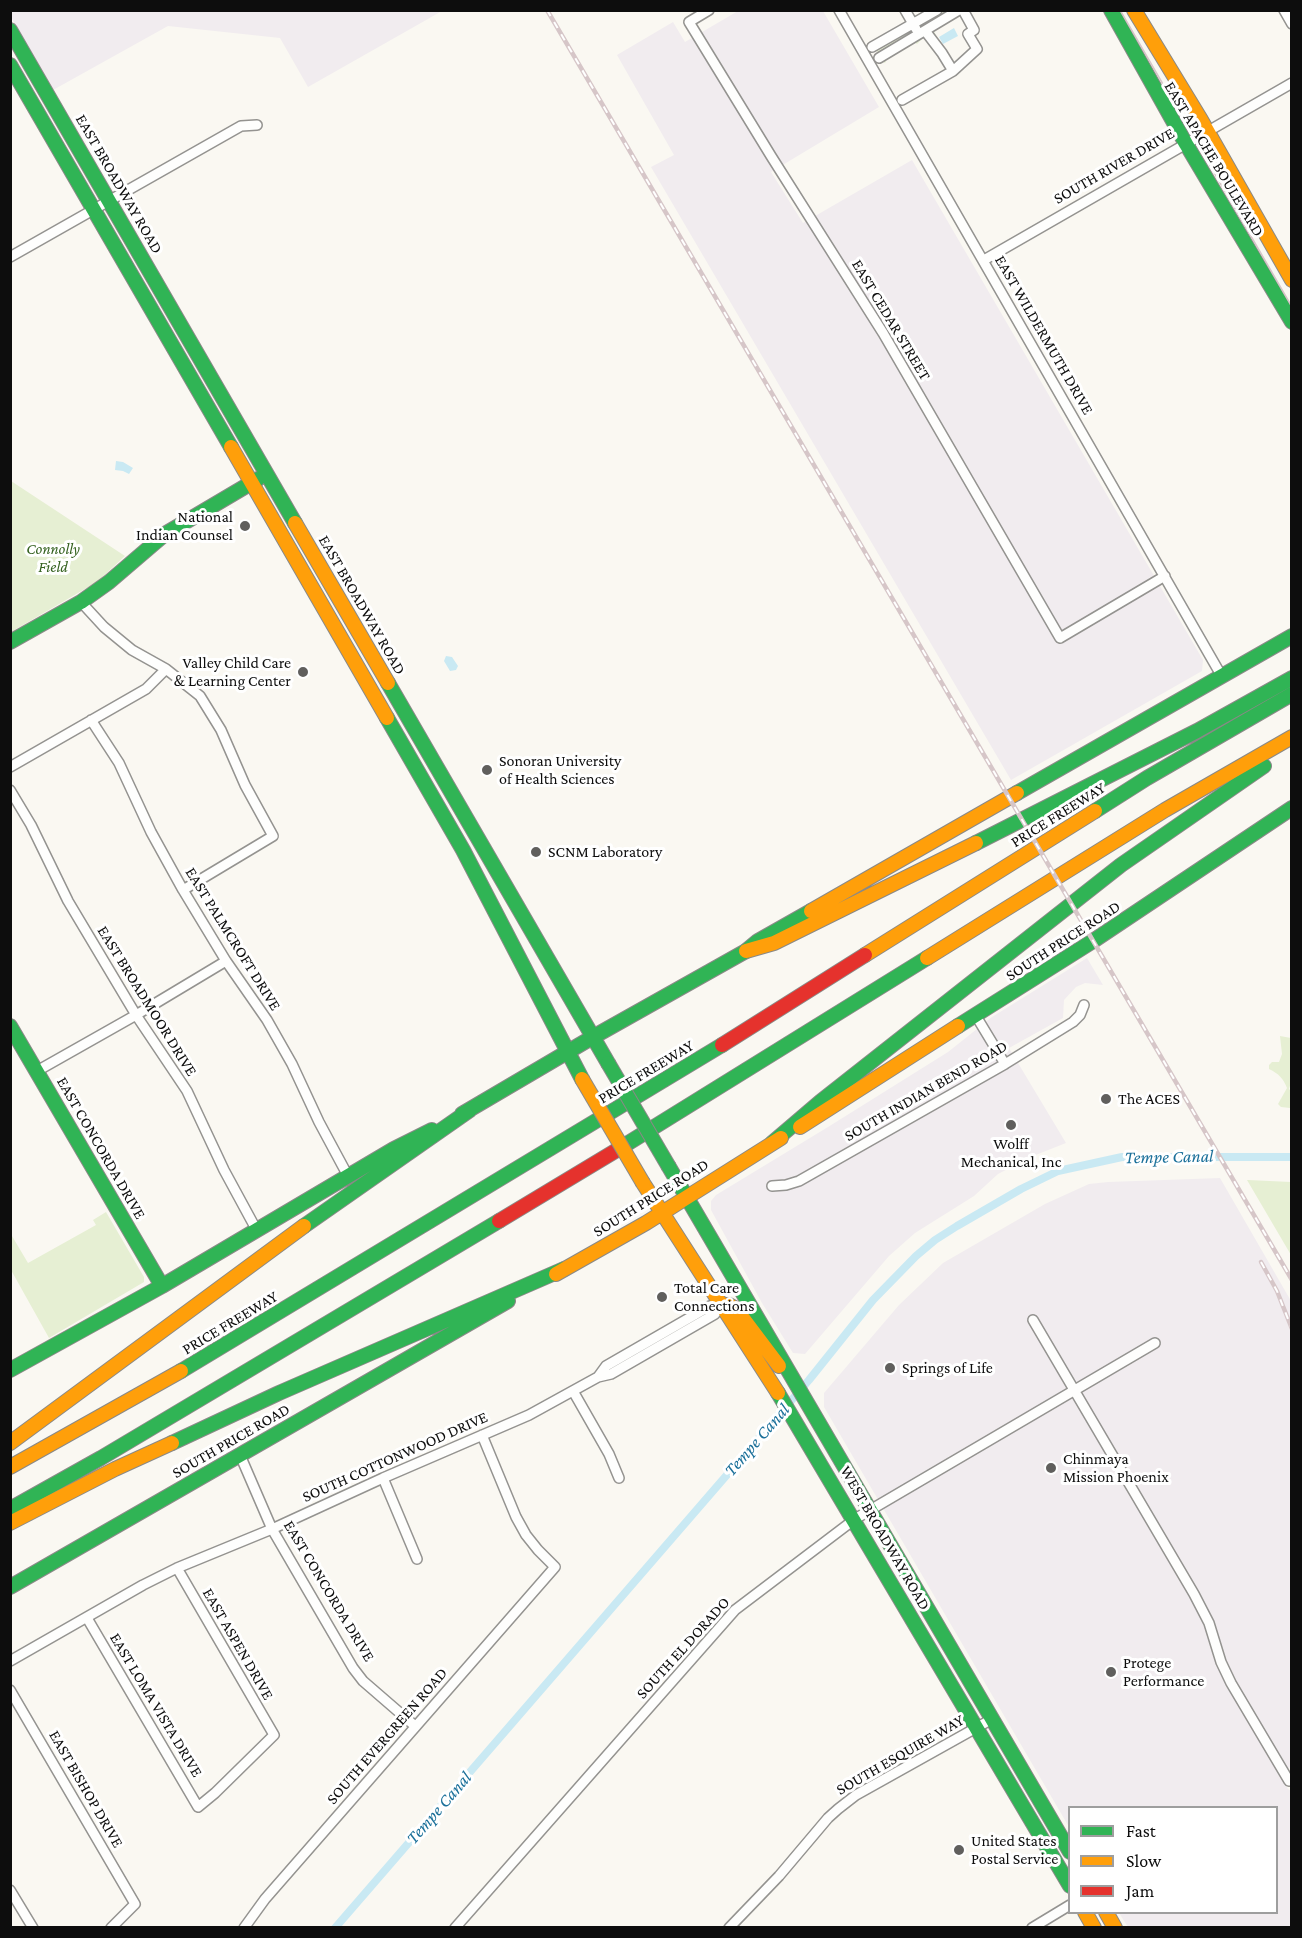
<!DOCTYPE html>
<html>
<head>
<meta charset="utf-8">
<style>
  body { margin:0 }
  #map { position:relative; width:1302px; height:1938px; overflow:hidden; background:#faf8f2; font-family:"Crimson Pro",serif }
  canvas { display:block }
  .frame { position:absolute; inset:0; border:12px solid #0d0d0d; pointer-events:none }
  .legend { position:absolute; left:1068px; top:1806px; width:210px; height:108px; box-sizing:border-box; background:#fff; border:2px solid #9e9e9e; margin:0; padding:8px 10px; list-style:none; font-size:18px; color:#0d0d0d }
  .legend li { display:flex; align-items:center; gap:12px; height:30px }
  .legend b { width:30px; border:2px solid #9e9e9e }
</style>
</head>
<body>
<div id="map">
<canvas width="1302" height="1938"></canvas>
<div class="frame"></div>
<ul class="legend">
<li><b style="height:8px;background:#30b455"></b>Fast</li>
<li><b style="height:8px;background:#ff9f0a"></b>Slow</li>
<li><b style="height:8px;background:#e5322d"></b>Jam</li>
</ul>
</div>
<script>
const context = document.querySelector('canvas').getContext('2d');
context.lineJoin = 'round';
function paint(path, color) { context.fillStyle = color; context.fill(path, 'evenodd'); }
function trace(path, color, width, dash) { context.strokeStyle = color; context.lineWidth = width; context.lineCap = dash ? 'butt' : 'round'; context.setLineDash(dash || []); context.stroke(path); }
function write(font, color, halo, rows, align = 'center') {
  context.font = font + ' "Crimson Pro",serif'; context.lineWidth = 6; context.setLineDash([]); context.textBaseline = 'middle'; context.strokeStyle = halo; context.fillStyle = color; for (const [text, x, y, turn = 0] of rows) {
    context.save(); context.translate(x, y); context.rotate((+turn || 0) * Math.PI / 180); context.textAlign = isNaN(turn) ? turn : align; if (halo) context.strokeText(text, 0, 0); context.fillText(text, 0, 0); context.restore();
  }
}
const industrial = new Path2D(`
  M 10,11 L 11,10 L 442,11 L 308,87 L 280,38 L 168,26 L 53,90 L 11,17 Z
  M 738,11 L 823,11 L 879,107 L 771,172 L 803,223 L 912,160 L 1203,660 L 1202,671 L 1011,780 L 651,167 L 674,155 L 617,55 L 673,22 L 685,42 Z
  M 1087,958 L 1103,985 L 1085,983 L 1076,987 L 1064,1000 L 1063,1018 L 1009,1048 L 1066,1143 L 1033,1156 L 998,1174 L 974,1196 L 915,1233 L 889,1256 L 805,1354 L 793,1353 L 762,1303 L 711,1210 L 711,1201 L 716,1195 L 828,1127 L 948,1052 L 992,1017 Z
  M 1220,1178 L 1291,1301 L 1292,1766 L 1279,1774 L 1288,1789 L 1291,1791 L 1291,1927 L 1128,1927 L 1119,1913 L 1276,1912 L 1276,1808 L 1070,1808 L 1069,1827 L 824,1407 L 824,1393 L 899,1305 L 943,1263 L 1045,1204 L 1089,1184 L 1108,1182 Z`);
const green = new Path2D(`
  M 933,11 L 969,11 L 951,20 L 932,27 L 943,50 L 926,35 L 917,44 L 914,42 L 885,59 L 886,62 L 884,63 L 872,43 Z
  M 11,481 L 125,556 L 97,582 L 11,632 Z
  M 1280,1036 L 1291,1038 L 1292,1079 L 1289,1089 L 1291,1091 L 1291,1105 L 1290,1108 L 1281,1107 L 1278,1104 L 1287,1088 C 1283,1078 1279,1074 1269,1069 L 1269,1065 L 1272,1062 L 1279,1062 L 1282,1054 Z
  M 1248,1180 L 1291,1182 L 1291,1255 L 1247,1180 Z
  M 106,1212 L 144,1277 L 144,1282 L 49,1338 L 11,1270 L 11,1237 L 12,1236 L 28,1263 L 96,1225 L 93,1220 Z`);
const water = new Path2D(`
  M 954,28 L 958,36 L 943,44 L 939,37 Z
  M 116,461 L 123,462 L 133,468 L 129,474 L 123,471 L 115,470 Z
  M 446,656 L 452,657 L 458,666 L 456,670 L 450,671 L 444,661 Z`);
const canal = new Path2D(`
  M 335,1928 L 809,1380 L 873,1300 L 916,1256 L 935,1240 L 957,1226 L 1021,1189 L 1058,1171 L 1122,1157 L 1292,1157`);
const street = new Path2D(`
  M 709,10 L 689,22 L 771,156 L 883,333 L 1060,638 L 1165,576
  M 839,10 L 1221,675
  M 905,10 L 916,29
  M 1284,10 L 1292,24
  M 926,32 L 942,53 L 953,71
  M 872,47 L 937,10
  M 879,58 L 959,10
  M 902,100 L 953,71 L 977,49 L 968,34 L 974,30 L 963,10
  M 10,257 L 241,126 L 257,125
  M 984,260 L 1292,83
  M 81,602 L 104,627 L 132,650 L 166,669 L 200,696 L 221,730 L 245,785 L 273,836 L 183,890
  M 91,720 L 119,763 L 151,832 L 183,890 L 226,961 L 267,1020 L 292,1064 L 319,1122 L 348,1176
  M 10,767 L 146,689 L 166,669
  M 10,790 L 31,825 L 68,901 L 136,1015 L 187,1091 L 224,1170 L 256,1229
  M 976,1016 L 1005,1064
  M 37,1071 L 136,1015 L 226,961
  M 772,1186 L 786,1185 L 799,1181 L 1005,1064 L 1073,1022 L 1080,1015 L 1084,1005
  M 1033,1320 L 1194,1594 L 1209,1623 L 1221,1662 L 1231,1683 L 1289,1781 L 1292,1780
  M 598,1377 L 606,1366 L 710,1306 L 721,1305
  M 573,1391 L 609,1454 L 619,1478
  M 240,1455 L 272,1529 L 353,1668 L 363,1681 L 415,1726
  M 383,1478 L 417,1559
  M 87,1618 L 198,1807 L 215,1793 L 274,1735 L 177,1568
  M 10,1661 L 143,1585 L 177,1568 L 272,1529 L 383,1478 L 529,1415 L 598,1377 L 611,1374 L 715,1314 L 721,1305
  M 10,1690 L 135,1904 L 111,1928
  M 10,1890 L 33,1928
  M 244,1928 L 265,1899 L 555,1567 L 538,1550 L 526,1535 L 516,1517 L 482,1435
  M 455,1928 L 735,1610 L 855,1519 L 1155,1343
  M 729,1928 L 779,1876 L 828,1818 L 838,1809 L 856,1795 L 992,1719
  M 1032,1928 L 1070,1905`);
const fast = new Path2D(`
  M 1111,10 L 1186,144 L 1292,322
  M 10,30 L 295,523
  M 10,65 L 231,447
  M 10,642 L 81,602 L 109,582 L 165,534 L 258,479
  M 388,683 L 608,1063
  M 387,718 L 463,850 L 582,1079
  M 1017,793 L 1292,636
  M 1095,811 L 1147,778 L 1292,694
  M 976,843 L 1197,731 L 1292,678
  M 10,1026 L 162,1286
  M 958,1026 L 1093,941 L 1292,808
  M 462,1114 L 593,1037 L 746,951 L 758,941 L 811,911
  M 772,1143 L 820,1102 L 1121,865 L 1264,766
  M 617,1150 L 927,958
  M 669,1167 L 1070,1852
  M 304,1226 L 470,1110
  M 10,1370 L 162,1286 L 394,1149 L 432,1130
  M 181,1371 L 722,1045
  M 778,1393 L 1070,1886
  M 172,1443 L 279,1393 L 564,1269
  M 10,1509 L 101,1458 L 499,1221
  M 10,1587 L 508,1301`);
const slow = new Path2D(`
  M 1134,10 L 1201,120 L 1292,280
  M 231,447 L 387,718
  M 295,523 L 388,683
  M 811,911 L 1017,793
  M 746,951 L 774,943 L 976,843
  M 865,955 L 1095,811
  M 927,958 L 1165,810 L 1292,737
  M 800,1127 L 958,1026
  M 643,1183 L 778,1393
  M 556,1274 L 646,1223 L 781,1138
  M 721,1305 L 729,1305 L 736,1309 L 779,1366
  M 10,1443 L 304,1226
  M 10,1467 L 181,1371
  M 10,1523 L 115,1469 L 172,1443
  M 1085,1912 L 1094,1928
  M 1106,1912 L 1115,1928`);
const jam = new Path2D(`
  M 722,1045 L 865,955
  M 499,1221 L 617,1150`);
const tram = new Path2D(`
  M 1120,10 L 1292,307`);
const rail = new Path2D(`
  M 547,10 L 1292,1280
  M 1261,1262 L 1277,1291 L 1292,1329`);
const fastBridge = new Path2D(`
  M 608,1063 L 669,1167`);
const slowBridge = new Path2D(`
  M 582,1079 L 643,1183`);
const markers = [
  [245,526,6,"#605f5d"],
  [303,672,6,"#605f5d"],
  [487,770,6,"#605f5d"],
  [536,852,6,"#605f5d"],
  [1106,1099,6,"#605f5d"],
  [1011,1125,6,"#605f5d"],
  [662,1297,6,"#605f5d"],
  [890,1368,6,"#605f5d"],
  [1051,1468,6,"#605f5d"],
  [1111,1672,6,"#605f5d"],
  [959,1850,6,"#605f5d"]
];
const streetNames = [
  ["EAST APACHE BOULEVARD",1214,159,59],
  ["SOUTH RIVER DRIVE",1114,166,-30],
  ["EAST BROADWAY ROAD",119,184,60],
  ["EAST CEDAR STREET",891,320,59],
  ["EAST WILDERMUTH DRIVE",1044,335,60],
  ["EAST BROADWAY ROAD",362,605,60],
  ["PRICE FREEWAY",1058,815,-32],
  ["EAST PALMCROFT DRIVE",233,939,58],
  ["SOUTH PRICE ROAD",1063,941,-33],
  ["EAST BROADMOOR DRIVE",147,1001,58],
  ["PRICE FREEWAY",646,1072,-31],
  ["SOUTH INDIAN BEND ROAD",926,1091,-30],
  ["EAST CONCORDA DRIVE",101,1148,60],
  ["SOUTH PRICE ROAD",651,1198,-32],
  ["PRICE FREEWAY",230,1323,-31],
  ["SOUTH PRICE ROAD",231,1441,-30],
  ["SOUTH COTTONWOOD DRIVE",395,1457,-24],
  ["WEST BROADWAY ROAD",885,1538,60],
  ["EAST CONCORDA DRIVE",329,1591,59],
  ["EAST ASPEN DRIVE",238,1644,60],
  ["SOUTH EL DORADO",683,1648,-48],
  ["EAST LOMA VISTA DRIVE",156,1705,59],
  ["SOUTH EVERGREEN ROAD",387,1736,-49],
  ["SOUTH ESQUIRE WAY",900,1755,-30],
  ["EAST BISHOP DRIVE",86,1789,60]
];
const poiNames = [
  ["National",233,517,"right"],
  ["Indian Counsel",233,535,"right"],
  ["Valley Child Care",291,663,"right"],
  ["& Learning Center",291,681,"right"],
  ["Sonoran University",499,761],
  ["of Health Sciences",499,779],
  ["SCNM Laboratory",548,852],
  ["The ACES",1118,1099],
  ["Wolff",1011,1144,"center"],
  ["Mechanical, Inc",1011,1162,"center"],
  ["Total Care",674,1288],
  ["Connections",674,1306],
  ["Springs of Life",902,1368],
  ["Chinmaya",1063,1459],
  ["Mission Phoenix",1063,1477],
  ["Protege",1123,1663],
  ["Performance",1123,1681],
  ["United States",971,1841],
  ["Postal Service",971,1859]
];
const parkNames = [
  ["Connolly",53,549],
  ["Field",53,567]
];
const waterNames = [
  ["Tempe Canal",1169,1157,-1],
  ["Tempe Canal",757,1440,-49],
  ["Tempe Canal",439,1808,-49]
];
paint(industrial, '#f1ecef');
paint(green, '#e6efd3');
paint(water, '#c9e9f3');
trace(canal, '#c9e9f3', 8);
trace(street, '#949390', 12);
trace(fast, '#8a8987', 16);
trace(slow, '#8a8987', 16);
trace(jam, '#8a8987', 16);
trace(street, '#fefefd', 9);
trace(fast, '#30b455', 14);
trace(slow, '#ff9f0a', 14);
trace(jam, '#e5322d', 14);
trace(tram, '#d6c6c8', 1.5);
trace(rail, '#d6c6c8', 4.5);
trace(rail, '#fff', 2, [7]);
trace(fastBridge, '#8a8987', 16, []);
trace(slowBridge, '#8a8987', 16, []);
trace(fastBridge, '#30b455', 14);
trace(slowBridge, '#ff9f0a', 14);
for (const [x, y, r, color] of markers) { const dot = new Path2D(); dot.arc(x, y, r, 0, 2 * Math.PI); context.fillStyle = color; context.fill(dot); trace(dot, '#fff', 2); }
write('16px', '#0d0d0d', '#fff', streetNames);
write('16px', '#0d0d0d', '#fff', poiNames, 'left');
write('italic 16px', '#356220', '#fff', parkNames);
write('italic 18px', '#1b709a', '#fff', waterNames);
</script>
</body>
</html>
